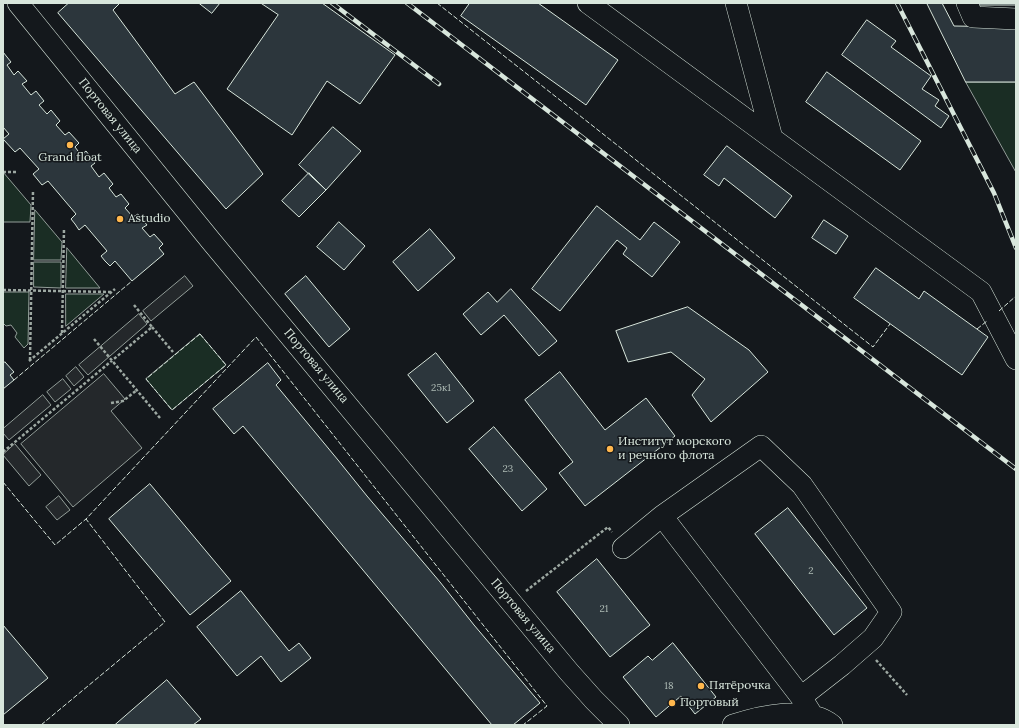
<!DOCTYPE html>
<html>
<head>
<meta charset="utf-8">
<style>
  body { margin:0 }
  #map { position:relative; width:1019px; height:728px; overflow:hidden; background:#14181c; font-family:Lora,serif }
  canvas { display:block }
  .frame { position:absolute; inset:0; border:4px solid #d8e6dc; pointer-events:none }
</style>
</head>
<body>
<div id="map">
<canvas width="1019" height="728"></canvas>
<div class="frame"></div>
</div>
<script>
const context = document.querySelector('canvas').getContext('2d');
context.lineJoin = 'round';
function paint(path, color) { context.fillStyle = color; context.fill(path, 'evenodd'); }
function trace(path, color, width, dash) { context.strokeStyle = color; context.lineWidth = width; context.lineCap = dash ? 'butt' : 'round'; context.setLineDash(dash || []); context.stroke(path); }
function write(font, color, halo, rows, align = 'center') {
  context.font = font + ' Lora,serif'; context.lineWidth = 3; context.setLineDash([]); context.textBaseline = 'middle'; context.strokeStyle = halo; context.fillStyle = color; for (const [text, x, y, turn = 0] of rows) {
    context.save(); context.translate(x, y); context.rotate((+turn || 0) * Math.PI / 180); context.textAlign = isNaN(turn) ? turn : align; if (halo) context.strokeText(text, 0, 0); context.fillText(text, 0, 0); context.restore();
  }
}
const green = new Path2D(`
  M 966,82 L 1016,82 L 1016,172 Z
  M 3,172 L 31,205 L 30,222 L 3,222 Z
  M 35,210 L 62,242 L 61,260 L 34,260 Z
  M 67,248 L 100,288 L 66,288 Z
  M 34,262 L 61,262 L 61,288 L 34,287 Z
  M 3,292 L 29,292 L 28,344 L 24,348 L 15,337 L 17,333 L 11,325 L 6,326 L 3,323 Z
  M 66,294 L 104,294 L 66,326 Z
  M 200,334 L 226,365 L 172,410 L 146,379 Z`);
const parking = new Path2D(`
  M 185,276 L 193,286 L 151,321 L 143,311 Z
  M 139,314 L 147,324 L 88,375 L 79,365 Z
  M 76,367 L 84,377 L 74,386 L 66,376 Z
  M 104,374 L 125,399 L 111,411 L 142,448 L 73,507 L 21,444 Z
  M 63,379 L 71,389 L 55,402 L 47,392 Z
  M 43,395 L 51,405 L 9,440 L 3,433 L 3,429 Z
  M 15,444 L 41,475 L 29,486 L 3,455 Z
  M 59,496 L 70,510 L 57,520 L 46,507 Z`);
const building = new Path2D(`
  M 69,3 L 120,3 L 113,10 L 175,94 L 194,82 L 263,174 L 226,209 L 58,13 Z
  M 199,3 L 220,3 L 212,13 Z
  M 261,3 L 322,3 L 395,55 L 360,104 L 327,81 L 292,135 L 227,89 L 278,15 Z
  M 470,3 L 538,3 L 618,60 L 586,105 L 461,16 Z
  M 927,3 L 942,3 L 954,26 L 1016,27 L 1016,82 L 966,82 Z
  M 970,3 L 1016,3 L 1016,5 L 970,5 Z
  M 867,20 L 896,41 L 891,47 L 931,76 L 922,89 L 939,100 L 935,106 L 949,116 L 941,128 L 842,55 Z
  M 3,52 L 11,62 L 7,65 L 14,75 L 18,71 L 27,81 L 22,84 L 31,95 L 36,91 L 44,101 L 39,105 L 47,114 L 51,110 L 60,121 L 56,125 L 65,135 L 69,132 L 79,143 L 75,147 L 81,155 L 86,151 L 95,163 L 91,166 L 99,177 L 104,173 L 113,184 L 109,188 L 116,197 L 121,194 L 129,204 L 125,208 L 133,217 L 138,214 L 147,225 L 142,228 L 150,237 L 154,234 L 163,244 L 159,248 L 164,254 L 132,281 L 115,261 L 110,266 L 105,261 L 101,256 L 107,251 L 85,225 L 79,230 L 75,224 L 71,219 L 76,214 L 48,181 L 42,185 L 33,174 L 39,169 L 20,148 L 15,152 L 3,139 L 9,134 L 3,127 Z
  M 827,72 L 921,141 L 900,170 L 806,102 Z
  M 333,127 L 361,151 L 326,190 L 299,165 Z
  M 727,146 L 792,196 L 775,218 L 724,178 L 719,186 L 704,175 Z
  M 309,173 L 326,190 L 299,217 L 282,201 Z
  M 597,206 L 640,240 L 654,222 L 680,242 L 652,277 L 623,254 L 627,248 L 617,240 L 560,311 L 532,289 Z
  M 824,220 L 848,236 L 836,254 L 812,238 Z
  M 339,222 L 365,246 L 344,270 L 317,247 Z
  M 430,229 L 455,258 L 418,291 L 393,262 Z
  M 876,268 L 919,299 L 924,291 L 988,337 L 962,375 L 854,298 Z
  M 306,276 L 350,329 L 329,347 L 285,294 Z
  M 511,289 L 557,341 L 539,356 L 504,315 L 481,335 L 463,314 L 488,292 L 497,302 Z
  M 688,307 L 749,350 L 768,372 L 711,422 L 692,395 L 705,379 L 671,352 L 628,362 L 616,331 Z
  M 436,353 L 474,401 L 447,423 L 408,375 Z
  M 5,362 L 14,372 L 10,375 L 14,380 L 3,389 L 3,364 Z
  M 268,363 L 281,380 L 276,385 L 338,460 L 367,496 L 440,582 L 474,625 L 540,703 L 513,725 L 492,725 L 243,426 L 234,434 L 213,409 Z
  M 560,372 L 605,430 L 646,398 L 675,436 L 585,506 L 559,473 L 573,462 L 525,400 Z
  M 494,427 L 547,489 L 522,511 L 469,449 Z
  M 150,484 L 231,581 L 190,615 L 109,519 Z
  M 788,508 L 867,608 L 834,635 L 755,534 Z
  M 597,559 L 650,625 L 610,657 L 557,592 Z
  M 241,591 L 289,651 L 299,643 L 311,658 L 281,682 L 261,656 L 237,676 L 197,627 Z
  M 3,625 L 48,678 L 3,715 Z
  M 673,643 L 716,697 L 695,714 L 681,696 L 656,717 L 623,677 L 648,656 L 652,660 Z
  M 167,680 L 201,719 L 193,725 L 115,725 Z`);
const path = new Path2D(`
  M 3,172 L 17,172
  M 3,290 L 111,292
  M 152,327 L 173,352
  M 62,333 L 64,229
  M 94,339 L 160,418
  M 30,360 L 33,191
  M 29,361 L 115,289
  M 111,403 L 123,401 L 137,390
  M 3,452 L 152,327 L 134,305
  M 526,591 L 608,527 L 612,532
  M 876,660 L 907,695`);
const minor = new Path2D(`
  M 18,3 L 211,241 L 569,672 L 594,700 L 619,725
  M 588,3 L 981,292 L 1016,359
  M 736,3 L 772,138
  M 967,3 L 973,17 L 1016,19
  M 662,516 L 801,697 L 813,716
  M 623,548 L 662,516 L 761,446 L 802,485 L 891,612 L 873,638 L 842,665 L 801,697
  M 733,725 C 760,716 807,705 832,725`);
const rail = new Path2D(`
  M 332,3 L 439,84
  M 407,3 L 1016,469
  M 897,3 L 994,193 L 1016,248`);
const fence = new Path2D(`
  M 437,3 L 873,347 L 890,324
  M 999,311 L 1016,296
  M 977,329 L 987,321
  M 200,334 L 226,365 L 172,410 L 146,379 Z
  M 14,380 L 132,281
  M 3,482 L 55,545 L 86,519 L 256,337 L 547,706 L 523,725
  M 41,725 L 165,622 L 86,519`);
const markers = [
  [70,145,4,"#ffb74d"],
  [120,219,4,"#ffb74d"],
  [610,449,4,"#ffb74d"],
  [701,686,4,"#ffb74d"],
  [672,703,4,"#ffb74d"]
];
const numberNames = [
  ["25к1",441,388],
  ["23",508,469],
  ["2",811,571],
  ["21",604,609],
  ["18",669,686]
];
const streetNames = [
  ["Портовая улица",110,116,51],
  ["Портовая улица",316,366,50],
  ["Портовая улица",523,616,50]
];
const poiNames = [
  ["Grand float",70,158,"center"],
  ["Astudio",128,219],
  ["Институт морского",618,442],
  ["и речного флота",618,456],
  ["Пятёрочка",709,686],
  ["Портовый",680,703]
];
paint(green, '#1a2d24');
trace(green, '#939e99', 1);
paint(parking, '#24282b');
trace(parking, '#939e99', 1);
paint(building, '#2c363c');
trace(building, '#d8e6dc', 1);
trace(minor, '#d8e6dc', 22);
trace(path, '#9da8a2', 2.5, [3, 2]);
trace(minor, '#14181c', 21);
trace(rail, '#d8e6dc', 4.5);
trace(rail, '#14181c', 3, [9]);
trace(fence, '#d8e6dc', 1, [5, 2]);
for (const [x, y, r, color] of markers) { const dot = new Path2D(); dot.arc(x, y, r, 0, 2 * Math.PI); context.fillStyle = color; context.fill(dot); trace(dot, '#14181c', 1.5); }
write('10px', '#adbab4', null, numberNames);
write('12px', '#d8e6dc', '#14181c', streetNames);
write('12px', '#d8e6dc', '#14181c', poiNames, 'left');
</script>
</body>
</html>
